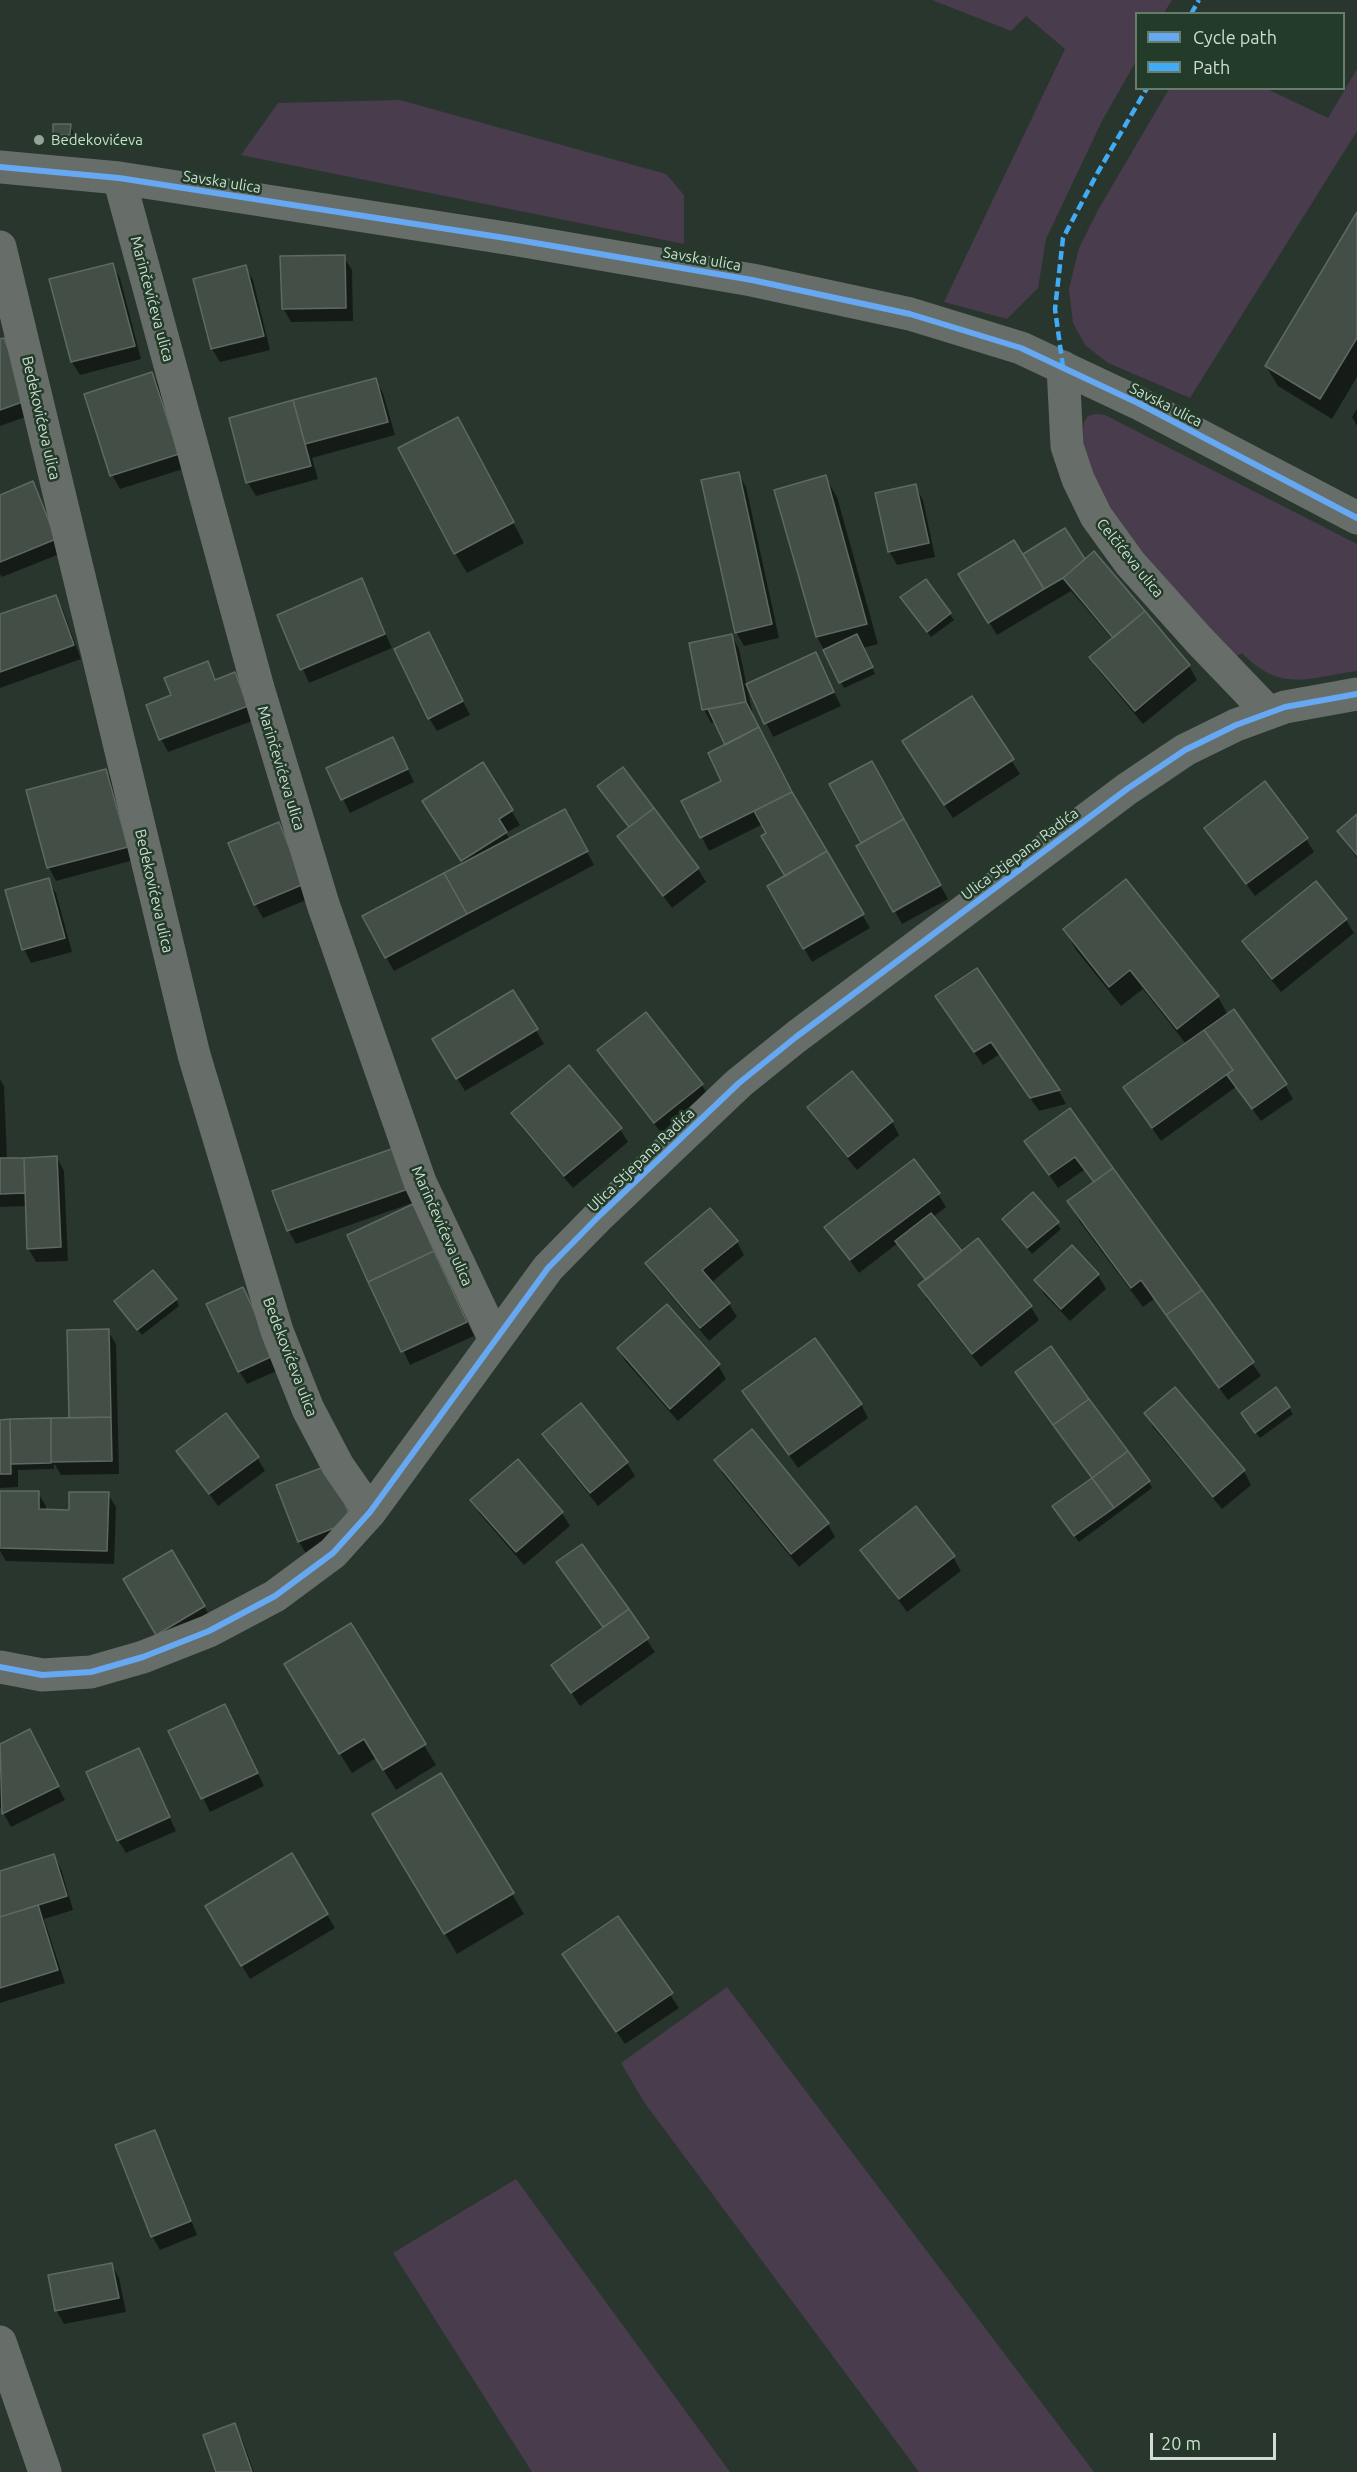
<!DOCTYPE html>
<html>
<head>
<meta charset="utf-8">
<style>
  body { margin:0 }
  #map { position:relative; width:1357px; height:2472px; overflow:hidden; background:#29362d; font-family:Ubuntu,sans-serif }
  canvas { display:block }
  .legend { position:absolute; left:1135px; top:12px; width:210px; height:78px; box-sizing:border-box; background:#233c2a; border:2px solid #687c6d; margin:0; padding:8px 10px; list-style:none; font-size:18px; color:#cfddd2 }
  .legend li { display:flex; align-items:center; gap:12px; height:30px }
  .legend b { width:30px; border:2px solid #687c6d }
  .scale { position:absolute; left:1150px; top:2433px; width:126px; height:27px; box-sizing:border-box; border:3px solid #cfddd2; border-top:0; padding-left:8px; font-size:18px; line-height:21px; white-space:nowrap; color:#cfddd2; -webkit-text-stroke:4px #233c2a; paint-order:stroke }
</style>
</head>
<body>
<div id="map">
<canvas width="1357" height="2472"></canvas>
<ul class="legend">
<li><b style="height:8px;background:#66a8f1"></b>Cycle path</li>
<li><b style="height:8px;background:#42abf6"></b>Path</li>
</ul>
<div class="scale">20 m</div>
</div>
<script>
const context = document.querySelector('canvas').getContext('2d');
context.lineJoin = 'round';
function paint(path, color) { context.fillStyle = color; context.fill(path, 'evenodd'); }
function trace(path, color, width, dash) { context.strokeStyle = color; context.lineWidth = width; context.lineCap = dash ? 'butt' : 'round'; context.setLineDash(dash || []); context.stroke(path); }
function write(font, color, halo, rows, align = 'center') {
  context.font = font + ' Ubuntu,sans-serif'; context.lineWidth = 5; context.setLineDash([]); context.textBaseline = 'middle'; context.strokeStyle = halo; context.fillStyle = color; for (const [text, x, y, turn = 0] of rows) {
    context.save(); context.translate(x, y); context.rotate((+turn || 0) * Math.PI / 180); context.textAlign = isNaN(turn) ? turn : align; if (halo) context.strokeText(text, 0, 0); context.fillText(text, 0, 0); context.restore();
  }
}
const green = new Path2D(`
  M 932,0 L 1172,0 L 1164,13 L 1136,14 L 1136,61 L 1102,121 L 1046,239 L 1038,288 L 1007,319 L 944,302 L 1065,49 L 1026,16 L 1011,31 Z
  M 1357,69 L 1357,131 L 1190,398 L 1108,363 L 1085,345 L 1073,323 L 1069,289 L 1079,248 L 1098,210 L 1169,89 L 1267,89 L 1328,118 Z
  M 400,100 L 666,174 L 684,195 L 684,244 L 241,155 L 278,103 Z
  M 1096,414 L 1105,415 L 1357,544 L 1357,671 C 1307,678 1281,693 1242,653 L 1233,658 L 1143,555 L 1106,507 L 1087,468 L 1082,439 L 1084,422 L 1088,416 Z
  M 727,1987 L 1094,2472 L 919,2472 L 644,2102 L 621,2063 Z
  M 516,2179 L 730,2472 L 532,2472 L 393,2253 Z`);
const shadow = new Path2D(`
  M 70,126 L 73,132 L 73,141 L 58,141 L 54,134 Z
  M 1357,215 L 1357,377 L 1332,419 L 1278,386 L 1266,366 Z
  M 344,257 L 352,270 L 353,321 L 291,322 L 283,308 Z
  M 112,265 L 120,278 L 141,359 L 80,375 L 72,362 Z
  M 245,267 L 253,280 L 270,350 L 220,362 L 212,349 Z
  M 4,339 L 12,353 L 34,414 L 0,426 L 0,341 Z
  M 152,374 L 160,387 L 186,468 L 120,489 L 112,475 Z
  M 375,380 L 383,393 L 395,435 L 312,458 L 318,479 L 256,496 L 248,483 L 231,419 Z
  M 1357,409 L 1357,426 L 1352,417 Z
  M 469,439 L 524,543 L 467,573 L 455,553 Z
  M 738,473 L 746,487 L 779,638 L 744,646 L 736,632 Z
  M 825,477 L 837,497 L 878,644 L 863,648 L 875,674 L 844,688 L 817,637 L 776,491 Z
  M 32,483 L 40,497 L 62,553 L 2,577 L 0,574 L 0,496 Z
  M 915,486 L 923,500 L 935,557 L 897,565 L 889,551 Z
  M 1065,530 L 1085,562 L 1094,553 L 1189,666 L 1197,680 L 1143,724 L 1099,671 L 1091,658 L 1113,640 L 1071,591 L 997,635 L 960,574 L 1022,556 Z
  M 361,580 L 392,648 L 309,683 L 279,615 Z
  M 925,581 L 954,620 L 931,637 L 906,604 Z
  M 55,596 L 63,610 L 81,659 L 0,688 L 0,616 Z
  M 429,634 L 470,715 L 437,731 L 429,718 Z
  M 732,635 L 739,649 L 753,715 L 798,805 L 870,928 L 812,962 L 769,887 L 786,877 L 763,824 L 709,851 L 683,801 L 723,781 L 727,745 L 716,722 L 711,723 L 704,709 Z
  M 815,654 L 841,706 L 773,737 L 748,684 Z
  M 207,663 L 216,681 L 235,674 L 242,687 L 255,720 L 168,752 L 161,739 L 173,696 Z
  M 971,698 L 1020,774 L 953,818 L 911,755 Z
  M 400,752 L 414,782 L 350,813 L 328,769 Z
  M 872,763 L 948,899 L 902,924 L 858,846 L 863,843 L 831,785 Z
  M 482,764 L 520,825 L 506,833 L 510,840 L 572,824 L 594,865 L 394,971 L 386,957 L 464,865 L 458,854 Z
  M 622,769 L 698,869 L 706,882 L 672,908 L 619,836 L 630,828 Z
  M 106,770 L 114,784 L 134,860 L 56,881 L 49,868 L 28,791 Z
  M 1357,816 L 1357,858 L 1338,832 Z
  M 278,824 L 311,898 L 263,918 L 255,904 Z
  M 1205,828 L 1306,839 L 1314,852 L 1255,896 Z
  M 48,880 L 56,893 L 72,952 L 31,963 L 24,949 Z
  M 1346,920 L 1354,933 L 1281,992 L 1251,955 L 1244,942 Z
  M 1065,930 L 1218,997 L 1228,1015 L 1285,1085 L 1293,1099 L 1261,1121 L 1236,1087 L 1161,1141 L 1133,1101 L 1186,1044 L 1143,989 L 1121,1006 L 1076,950 Z
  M 976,970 L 1059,1091 L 1066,1104 L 1039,1111 L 1000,1054 L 983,1065 L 945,1010 Z
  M 513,992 L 544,1044 L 465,1091 L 442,1053 Z
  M 646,1014 L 702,1085 L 710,1099 L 663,1135 L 607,1064 L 599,1050 Z
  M 0,1079 L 4,1086 L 7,1159 L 57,1158 L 64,1171 L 68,1261 L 36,1262 L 28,1248 L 27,1206 L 0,1207 Z
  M 809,1107 L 892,1122 L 899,1135 L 857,1170 L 817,1121 Z
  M 1070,1110 L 1261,1376 L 1228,1400 L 1154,1299 L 1143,1307 L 1080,1222 L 1069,1202 L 1094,1183 L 1084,1170 L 1058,1188 L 1026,1141 Z
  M 513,1113 L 620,1129 L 628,1142 L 573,1188 L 521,1127 Z
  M 404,1163 L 418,1201 L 296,1244 L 288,1230 Z
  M 938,1194 L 946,1207 L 933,1217 L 961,1253 L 977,1240 L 1031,1307 L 1039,1320 L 981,1367 L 927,1299 L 920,1286 L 926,1281 L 898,1243 L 859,1273 L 826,1227 Z
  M 1033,1194 L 1061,1229 L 1032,1254 L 1008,1225 Z
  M 420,1220 L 474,1336 L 410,1365 L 349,1235 Z
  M 737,1242 L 744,1255 L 711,1283 L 729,1304 L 737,1317 L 709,1341 L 654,1276 L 647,1263 Z
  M 1072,1247 L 1098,1275 L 1106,1289 L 1070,1321 L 1044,1294 L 1036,1280 Z
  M 242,1289 L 281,1369 L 247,1384 L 239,1371 Z
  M 176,1299 L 179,1306 L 142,1335 L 120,1308 Z
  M 108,1331 L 116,1344 L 119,1474 L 61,1475 L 54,1463 L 54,1469 L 18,1470 L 18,1487 L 0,1488 L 0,1421 L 70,1420 Z
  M 618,1349 L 718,1365 L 726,1379 L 678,1421 L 626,1362 Z
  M 1017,1373 L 1149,1482 L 1152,1488 L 1079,1542 L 1058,1513 L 1092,1479 Z
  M 1175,1389 L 1244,1471 L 1251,1485 L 1222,1509 L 1153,1427 L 1146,1413 Z
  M 1276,1389 L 1293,1414 L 1260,1438 L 1246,1420 Z
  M 744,1391 L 861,1404 L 868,1418 L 798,1468 Z
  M 581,1405 L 627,1463 L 635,1476 L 598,1506 L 552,1448 L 544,1435 Z
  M 178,1451 L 257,1457 L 265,1471 L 218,1506 Z
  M 716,1460 L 828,1524 L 835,1537 L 799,1567 L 723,1474 Z
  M 336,1480 L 358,1535 L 307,1555 L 299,1542 L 278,1486 Z
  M 0,1492 L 38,1493 L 46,1506 L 46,1511 L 70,1512 L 108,1494 L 116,1507 L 114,1564 L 6,1561 L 0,1551 Z
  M 472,1500 L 562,1513 L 570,1526 L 524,1565 L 480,1514 Z
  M 582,1546 L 655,1652 L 580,1706 L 553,1665 L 604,1629 L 558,1562 Z
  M 862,1550 L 953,1557 L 961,1571 L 907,1612 Z
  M 172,1552 L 212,1620 L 165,1648 L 125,1579 Z
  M 351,1625 L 436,1765 L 396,1790 L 376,1758 L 352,1773 L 297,1685 Z
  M 232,1720 L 264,1786 L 210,1812 L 170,1732 Z
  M 29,1731 L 65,1800 L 11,1827 L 0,1807 L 0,1746 Z
  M 138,1750 L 176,1831 L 126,1853 L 118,1840 Z
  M 441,1775 L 524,1914 L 457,1954 L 386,1835 Z
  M 291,1855 L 335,1928 L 250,1979 L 214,1920 Z
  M 53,1856 L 61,1869 L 73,1910 L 44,1919 L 65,1983 L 0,2003 L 0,1872 Z
  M 618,1918 L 679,2008 L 625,2044 L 572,1968 Z
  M 154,2132 L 162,2145 L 197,2235 L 160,2250 L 152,2236 Z
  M 112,2265 L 119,2278 L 126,2312 L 64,2324 L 56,2310 Z
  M 234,2425 L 242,2439 L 254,2472 L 218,2472 Z`);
const building = new Path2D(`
  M 53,124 L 71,124 L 70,135 L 53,135 Z
  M 1357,212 L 1357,338 L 1320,399 L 1265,366 Z
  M 345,255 L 346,308 L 282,309 L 280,256 Z
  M 113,263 L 135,346 L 71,362 L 49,279 Z
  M 246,265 L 264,336 L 211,349 L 193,279 Z
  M 4,338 L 28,400 L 0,410 L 0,339 Z
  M 152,372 L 179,454 L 110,476 L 84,394 Z
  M 376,378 L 388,422 L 305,444 L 293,400 Z
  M 293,400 L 311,466 L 246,483 L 229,418 Z
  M 458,417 L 514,522 L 454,554 L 398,448 Z
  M 739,472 L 772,624 L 735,633 L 701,480 Z
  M 826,475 L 867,624 L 816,637 L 774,490 Z
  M 33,481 L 56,539 L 0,562 L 0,495 Z
  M 916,484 L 929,543 L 888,552 L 875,493 Z
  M 1065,528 L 1085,559 L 1063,578 L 1044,589 L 1023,554 Z
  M 1014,540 L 1044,589 L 988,623 L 958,574 Z
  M 1094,551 L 1145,611 L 1113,638 L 1063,578 Z
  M 362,578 L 385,634 L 300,670 L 277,615 Z
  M 926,579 L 951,613 L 927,632 L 900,597 Z
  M 56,595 L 74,645 L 0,672 L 0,614 Z
  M 1145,611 L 1190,665 L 1135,711 L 1089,657 Z
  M 429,632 L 463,701 L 428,719 L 394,649 Z
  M 732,634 L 746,702 L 702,710 L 689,643 Z
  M 857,634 L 873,667 L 839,683 L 823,650 Z
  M 816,652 L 834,692 L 764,724 L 746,684 Z
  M 208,661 L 215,680 L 235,672 L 248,706 L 159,740 L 146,705 L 171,695 L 164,678 Z
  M 972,696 L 1014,759 L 944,805 L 902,741 Z
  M 746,702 L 759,727 L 725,745 L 708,709 Z
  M 759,727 L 792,792 L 700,838 L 681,801 L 721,781 L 708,753 Z
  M 393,737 L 408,769 L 341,800 L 326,768 Z
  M 872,761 L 904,819 L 861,843 L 829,784 Z
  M 483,762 L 513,810 L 499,819 L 507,832 L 461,861 L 422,801 Z
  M 623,767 L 654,808 L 629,827 L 597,786 Z
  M 106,769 L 128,847 L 47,868 L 26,790 Z
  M 1265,781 L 1308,838 L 1246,884 L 1204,828 Z
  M 792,792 L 827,851 L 785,876 L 761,836 L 766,833 L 754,811 Z
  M 654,808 L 699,868 L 663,896 L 617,836 Z
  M 565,809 L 588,851 L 467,914 L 444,873 Z
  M 1357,814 L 1357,855 L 1337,831 Z
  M 904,819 L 941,885 L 893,912 L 856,846 Z
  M 279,822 L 304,884 L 254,905 L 228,843 Z
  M 827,851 L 864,914 L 803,949 L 767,886 Z
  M 444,873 L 467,914 L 385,958 L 362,916 Z
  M 49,878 L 65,938 L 22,950 L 5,890 Z
  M 1126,879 L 1219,996 L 1177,1029 L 1130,970 L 1109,987 L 1063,929 Z
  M 1316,881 L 1347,919 L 1272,979 L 1242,941 Z
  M 977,968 L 1060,1090 L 1030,1098 L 991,1042 L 974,1052 L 935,996 Z
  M 513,990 L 538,1029 L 456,1079 L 432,1039 Z
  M 1234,1009 L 1287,1084 L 1252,1109 L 1227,1075 L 1233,1070 L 1204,1030 Z
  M 646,1012 L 703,1084 L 654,1123 L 597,1050 Z
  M 1204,1030 L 1233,1070 L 1152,1128 L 1123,1087 Z
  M 569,1065 L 622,1128 L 564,1176 L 511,1113 Z
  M 852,1071 L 893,1121 L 848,1157 L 807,1107 Z
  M 1070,1108 L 1113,1168 L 1094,1182 L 1075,1157 L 1049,1175 L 1024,1141 Z
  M 397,1147 L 411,1188 L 287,1231 L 272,1191 Z
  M 57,1156 L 61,1247 L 27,1249 L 24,1158 Z
  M 0,1158 L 24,1158 L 25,1193 L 0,1194 Z
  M 914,1159 L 940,1193 L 850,1260 L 824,1227 Z
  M 1113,1168 L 1202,1290 L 1166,1315 L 1141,1280 L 1131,1288 L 1067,1201 Z
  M 1033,1192 L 1059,1222 L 1027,1248 L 1002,1219 Z
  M 413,1204 L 434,1251 L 368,1282 L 347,1235 Z
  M 710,1208 L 738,1241 L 702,1270 L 730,1303 L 700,1328 L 645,1263 Z
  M 931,1213 L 962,1251 L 926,1280 L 895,1241 Z
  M 978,1238 L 1032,1306 L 972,1354 L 918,1285 Z
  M 1072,1245 L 1099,1274 L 1061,1309 L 1034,1280 Z
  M 434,1251 L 467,1322 L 401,1352 L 368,1282 Z
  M 153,1270 L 177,1299 L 137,1330 L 114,1301 Z
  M 243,1287 L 275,1355 L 238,1372 L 206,1304 Z
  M 1202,1290 L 1254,1362 L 1219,1388 L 1166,1315 Z
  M 667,1304 L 720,1364 L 670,1409 L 617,1348 Z
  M 109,1329 L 111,1417 L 69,1418 L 67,1330 Z
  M 815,1338 L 862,1404 L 789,1455 L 742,1391 Z
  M 1051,1346 L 1089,1399 L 1053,1425 L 1015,1372 Z
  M 1175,1387 L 1245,1470 L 1213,1497 L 1144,1413 Z
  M 1276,1387 L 1290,1407 L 1255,1433 L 1241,1413 Z
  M 1089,1399 L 1128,1451 L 1092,1478 L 1053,1425 Z
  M 581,1403 L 628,1462 L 590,1493 L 542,1434 Z
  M 226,1413 L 259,1457 L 209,1494 L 176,1451 Z
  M 111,1417 L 112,1461 L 51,1462 L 51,1418 Z
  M 51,1418 L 51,1463 L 11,1464 L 10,1419 Z
  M 10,1419 L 11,1474 L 0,1474 L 0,1420 Z
  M 752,1429 L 829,1523 L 791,1554 L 714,1460 Z
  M 1128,1451 L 1150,1481 L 1114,1508 L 1092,1478 Z
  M 518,1459 L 563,1512 L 516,1552 L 470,1500 Z
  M 329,1465 L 352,1521 L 298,1542 L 276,1485 Z
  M 1092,1478 L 1114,1508 L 1074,1536 L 1052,1506 Z
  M 0,1491 L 39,1491 L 39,1509 L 69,1510 L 69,1492 L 109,1492 L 107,1551 L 0,1548 Z
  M 916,1506 L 955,1556 L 899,1599 L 860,1550 Z
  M 582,1544 L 629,1609 L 603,1627 L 556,1562 Z
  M 172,1550 L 205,1606 L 156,1635 L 123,1579 Z
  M 629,1609 L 649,1638 L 571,1693 L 551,1665 Z
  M 351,1623 L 426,1744 L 383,1770 L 364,1739 L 339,1754 L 284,1664 Z
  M 225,1704 L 258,1773 L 201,1799 L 168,1731 Z
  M 30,1729 L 59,1786 L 2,1814 L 0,1744 Z
  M 139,1748 L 170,1817 L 117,1841 L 86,1772 Z
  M 441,1773 L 514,1893 L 444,1934 L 372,1814 Z
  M 292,1853 L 328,1914 L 241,1966 L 205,1906 Z
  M 54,1854 L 67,1896 L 0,1917 L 0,1871 Z
  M 38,1905 L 58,1970 L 0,1988 L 0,1917 Z
  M 618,1916 L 673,1993 L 616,2032 L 562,1954 Z
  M 155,2130 L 191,2221 L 151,2237 L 115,2145 Z
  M 112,2263 L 119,2298 L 55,2311 L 48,2275 Z
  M 235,2423 L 252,2472 L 216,2472 L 203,2435 Z`);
const minor = new Path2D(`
  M 0,167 L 119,178 L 512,239 L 752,280 L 910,314 L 1021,348 L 1138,403 L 1357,518
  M 119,178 L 258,688 L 323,904 L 420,1182 L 495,1340
  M 0,247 L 194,1055 L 277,1331 L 308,1409 L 338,1466 L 370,1512
  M 1063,367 L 1067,446 L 1078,479 L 1096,516 L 1130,563 L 1199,640 L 1269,713
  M 0,1667 L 42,1675 L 91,1672 L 143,1657 L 209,1631 L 275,1596 L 333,1553 L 370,1512 L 548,1268 L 600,1215 L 739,1083 L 796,1037 L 1127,789 L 1185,750 L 1236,725 L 1285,707 L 1357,694
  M 0,2342 L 45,2472`);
const quiet = new Path2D(`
  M 1191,14 L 1199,0
  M 1063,367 L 1055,309 L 1063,238 L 1098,172 L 1147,88`);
const cycleway = new Path2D(`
  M 0,167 L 119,178 L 512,239 L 752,280 L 910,314 L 1021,348 L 1138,403 L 1357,518
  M 0,1667 L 42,1675 L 91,1672 L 143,1657 L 209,1631 L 275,1596 L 333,1553 L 370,1512 L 548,1268 L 600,1215 L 739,1083 L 796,1037 L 1127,789 L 1185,750 L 1236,725 L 1285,707 L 1357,694`);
const markers = [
  [39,140,6,"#95a398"]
];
const poiNames = [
  ["Bedekovićeva",51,140]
];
const streetNames = [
  ["Savska ulica",222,182,9],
  ["Savska ulica",702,259,10],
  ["Marinčevićeva ulica",152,299,75],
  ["Savska ulica",1166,405,27],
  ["Bedekovićeva ulica",41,418,77],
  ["Celčićeva ulica",1130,558,51],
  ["Marinčevićeva ulica",281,768,73],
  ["Ulica Stjepana Radića",1020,854,-37],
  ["Bedekovićeva ulica",154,891,77],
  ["Ulica Stjepana Radića",641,1160,-44],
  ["Marinčevićeva ulica",442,1226,66],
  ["Bedekovićeva ulica",290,1357,69]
];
paint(green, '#483c4d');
paint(shadow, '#0007');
paint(building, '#424e46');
trace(building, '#5d6961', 1.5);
trace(minor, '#676d68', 33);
trace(quiet, '#42abf6', 4.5, [9, 4.5]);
trace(cycleway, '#66a8f1', 6);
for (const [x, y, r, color] of markers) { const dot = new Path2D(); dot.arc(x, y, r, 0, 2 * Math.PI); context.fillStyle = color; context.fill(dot); trace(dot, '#233c2a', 2); }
write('15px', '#cfddd2', '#233c2a', poiNames, 'left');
write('15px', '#cfddd2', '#233c2a', streetNames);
</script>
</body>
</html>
